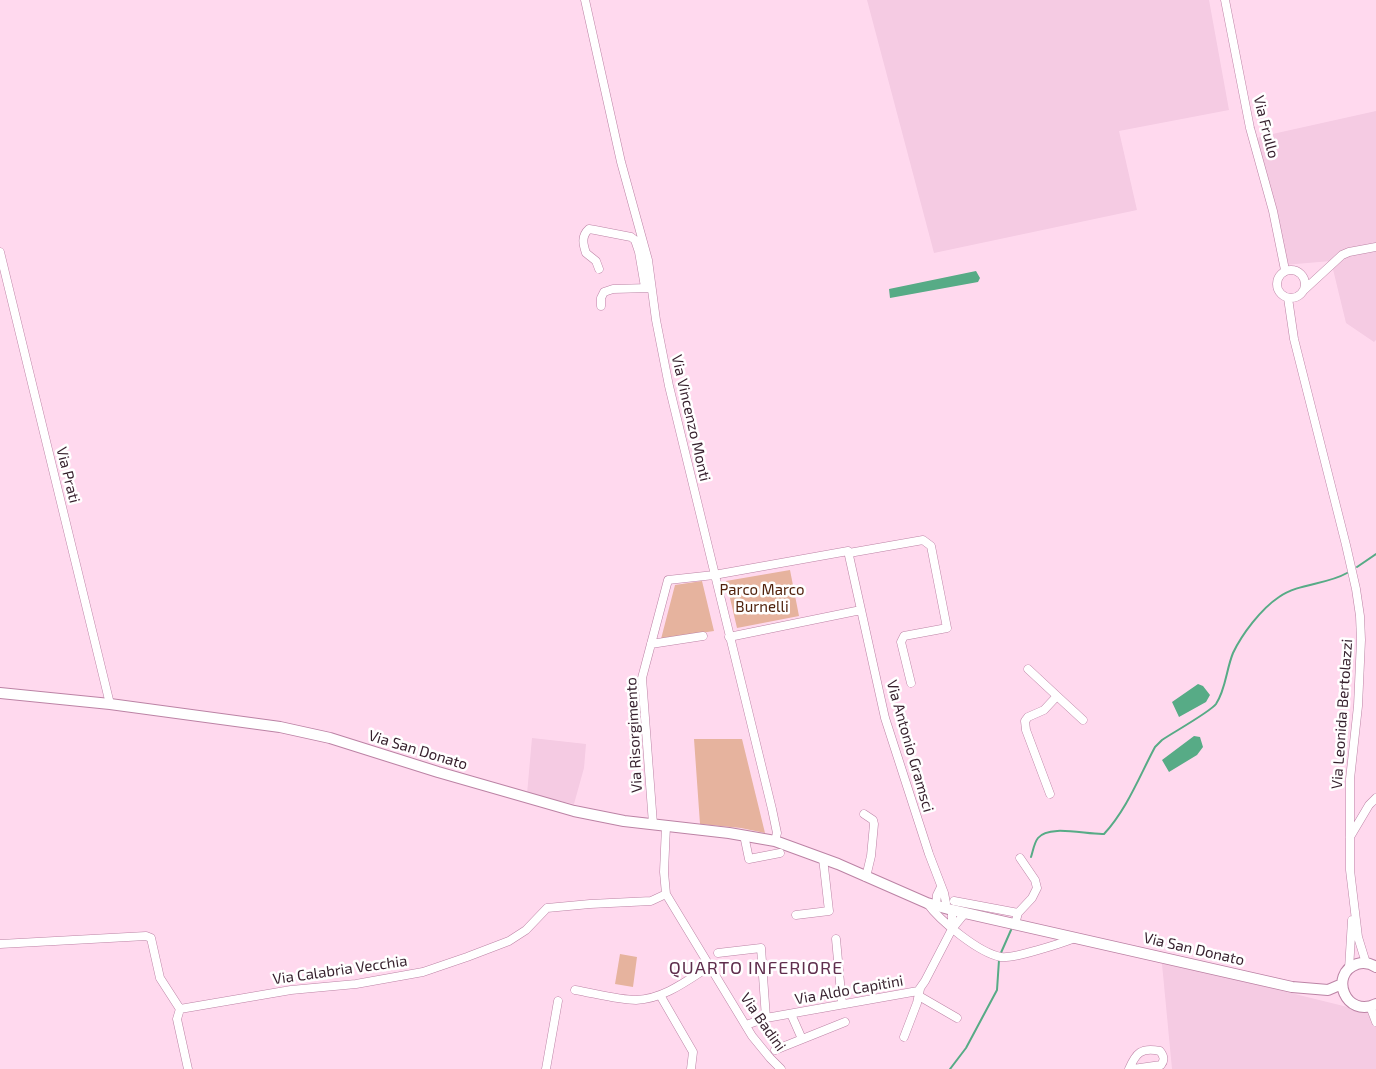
<!DOCTYPE html>
<html>
<head>
<meta charset="utf-8">
<style>
  body { margin:0 }
  canvas { display:block; background:#ffd9ee }
</style>
</head>
<body>
<canvas width="1376" height="1069"></canvas>
<script>
const context = document.querySelector('canvas').getContext('2d');
context.lineJoin = 'round';
function paint(path, color) { context.fillStyle = color; context.fill(path, 'evenodd'); }
function trace(path, color, width, dash) { context.strokeStyle = color; context.lineWidth = width; context.lineCap = dash ? 'butt' : 'round'; context.setLineDash(dash || []); context.stroke(path); }
function write(font, color, halo, rows, align = 'center') {
  context.font = font + ' "Exo 2",sans-serif'; context.lineWidth = 5; context.setLineDash([]); context.textBaseline = 'middle'; context.strokeStyle = halo; context.fillStyle = color; for (const [text, x, y, turn = 0] of rows) {
    context.save(); context.translate(x, y); context.rotate((+turn || 0) * Math.PI / 180); context.textAlign = isNaN(turn) ? turn : align; if (halo) context.strokeText(text, 0, 0); context.fillText(text, 0, 0); context.restore();
  }
}
const built = new Path2D(`
  M 867,0 L 1209,0 L 1229,110 L 1119,131 L 1137,210 L 934,253 Z
  M 1376,111 L 1376,340 L 1374,342 L 1346,323 L 1331,261 L 1284,265 L 1256,147 L 1259,137 Z
  M 532,738 L 586,744 L 584,768 L 574,804 L 527,794 Z
  M 1169,963 L 1376,1014 L 1376,1069 L 1172,1069 L 1162,964 Z`);
const green = new Path2D(`
  M 790,570 L 799,616 L 737,628 L 726,581 Z
  M 702,581 L 714,631 L 661,639 L 675,585 Z
  M 694,739 L 742,739 L 765,833 L 741,828 L 700,824 Z
  M 620,954 L 637,957 L 633,987 L 615,984 Z`);
const water = new Path2D(`
  M 976,271 L 980,278 L 978,282 L 890,298 L 889,289 Z
  M 1198,684 L 1203,686 L 1210,695 L 1206,702 L 1179,717 L 1172,702 Z
  M 1194,736 L 1200,737 L 1203,747 L 1197,755 L 1169,772 L 1162,760 Z`);
const stream = new Path2D(`
  M 1357,567 L 1376,554
  M 1031,857 C 1033,851 1034,843 1038,838 C 1049,824 1087,835 1104,834 C 1127,809 1139,777 1155,747 L 1162,740 C 1172,733 1210,712 1216,704 C 1226,689 1226,670 1233,653 C 1242,634 1261,609 1279,597 C 1299,583 1326,585 1347,573
  M 1000,955 L 1011,930
  M 950,1069 L 966,1048 L 997,990 L 999,960`);
const minor = new Path2D(`
  M 585,0 L 621,162 L 648,260 L 656,320 L 669,386 L 772,809 L 777,833 L 775,841
  M 1225,0 L 1250,128 L 1273,211 L 1285,270
  M 0,252 L 110,704
  M 599,269 L 596,261 L 586,253 C 583,244 581,236 589,229 L 595,230 L 631,237 L 635,240 L 639,252 L 645,287
  M1277 284a14 14 0 1 1 28 0a14 14 0 1 1-28 0Z
  M 1304,290 L 1342,255 L 1349,252 L 1376,247
  M 1288,298 L 1294,339 L 1346,545 L 1356,589 L 1360,616 L 1361,640 L 1358,706 L 1350,779 L 1350,870 L 1358,937 L 1366,963
  M 601,306 L 601,298 L 604,292 L 613,289 L 649,288
  M 849,553 L 923,540 L 931,546 L 947,628 L 904,636 L 901,642 L 911,683
  M 729,637 L 861,610
  M 651,644 L 703,636
  M 1028,669 L 1057,696
  M 1050,794 L 1026,730 L 1025,721 L 1028,717 L 1044,710 L 1057,696 L 1083,720
  M 864,814 L 873,820 L 874,824 L 871,856 L 866,877
  M 653,824 L 642,678 L 668,580 L 714,575 L 848,551 L 885,718 L 929,854 L 944,893 L 946,903 L 943,908
  M 666,826 L 664,872 L 666,894 L 752,1036 L 770,1058 L 781,1069
  M 744,835 L 749,859 L 780,853
  M 1350,837 L 1369,805 L 1376,798
  M 954,901 L 1018,913
  M 927,903 C 940,921 979,953 1001,957 C 1013,959 1062,943 1075,938
  M 936,906 L 937,895 L 941,887
  M 796,915 L 829,911 L 823,858
  M 1015,924 L 1018,913 L 1032,898 L 1037,888 L 1035,880 L 1020,858
  M 952,929 L 952,910
  M 836,939 L 842,1004
  M 0,944 L 146,936 L 151,938 L 160,978 L 180,1009
  M 718,953 L 761,948 L 766,1018
  M 1349,969 L 1352,920
  M 575,990 C 593,993 619,1000 636,1000 C 664,999 688,980 710,966
  M 660,995 L 693,1052 L 691,1069
  M 919,996 L 957,1018
  M 1370,1006 L 1376,1022
  M 791,1014 L 802,1039
  M 746,1025 L 766,1018 L 918,991 L 925,981 L 952,929 L 965,913
  M 904,1037 L 917,1003 L 920,989
  M 775,1050 L 845,1022
  M 188,1069 L 177,1019 L 180,1009 L 291,990 L 356,984 L 423,972 L 467,957 L 509,941 L 526,930 L 547,908 L 590,904 L 651,901 L 666,894
  M 546,1069 L 558,1001
  M 1129,1069 C 1136,1053 1141,1047 1160,1051 C 1164,1056 1165,1060 1161,1065 L 1133,1069`);
const major = new Path2D(`
  M 0,693 L 110,704 L 280,727 L 330,738 L 438,772 L 574,811 L 624,821 L 729,833 L 775,841 L 838,864 L 927,903 L 952,910 L 1292,987 L 1328,990 L 1342,984
  M 1376,967 C 1370,963 1364,962 1357,964 C 1328,974 1346,1019 1376,1004`);
const streetNames = [
  ["Via Frullo",1266,127,76],
  ["Via Vincenzo Monti",691,418,77],
  ["Via Prati",68,475,76],
  ["Via Leonida Bertolazzi",1342,714,-86],
  ["Via Risorgimento",634,735,-93],
  ["Via Antonio Gramsci",910,746,74],
  ["Via San Donato",418,750,17],
  ["Via San Donato",1194,949,13],
  ["Via Calabria Vecchia",340,970,-8],
  ["Via Aldo Capitini",849,990,-10],
  ["Via Badini",763,1022,55]
];
const parkNames = [
  ["Parco Marco",762,590],
  ["Burnelli",762,607]
];
const quarterNames = [
  ["QUARTO INFERIORE",756,968]
];
paint(built, '#f5cbe3');
paint(green, '#e6b39e');
paint(water, '#57ab86');
trace(stream, '#57ab86', 2);
trace(minor, '#bc83a5', 9);
trace(major, '#bc83a5', 12);
trace(minor, '#fff', 8);
trace(major, '#fff', 10);
write('15px', '#351f2c', '#fff', streetNames);
write('15px', '#51220c', '#fff', parkNames);
context.letterSpacing = '1px';
write('18px', '#5f2e4d', '#fff', quarterNames);
context.letterSpacing = '0px';
</script>
</body>
</html>
